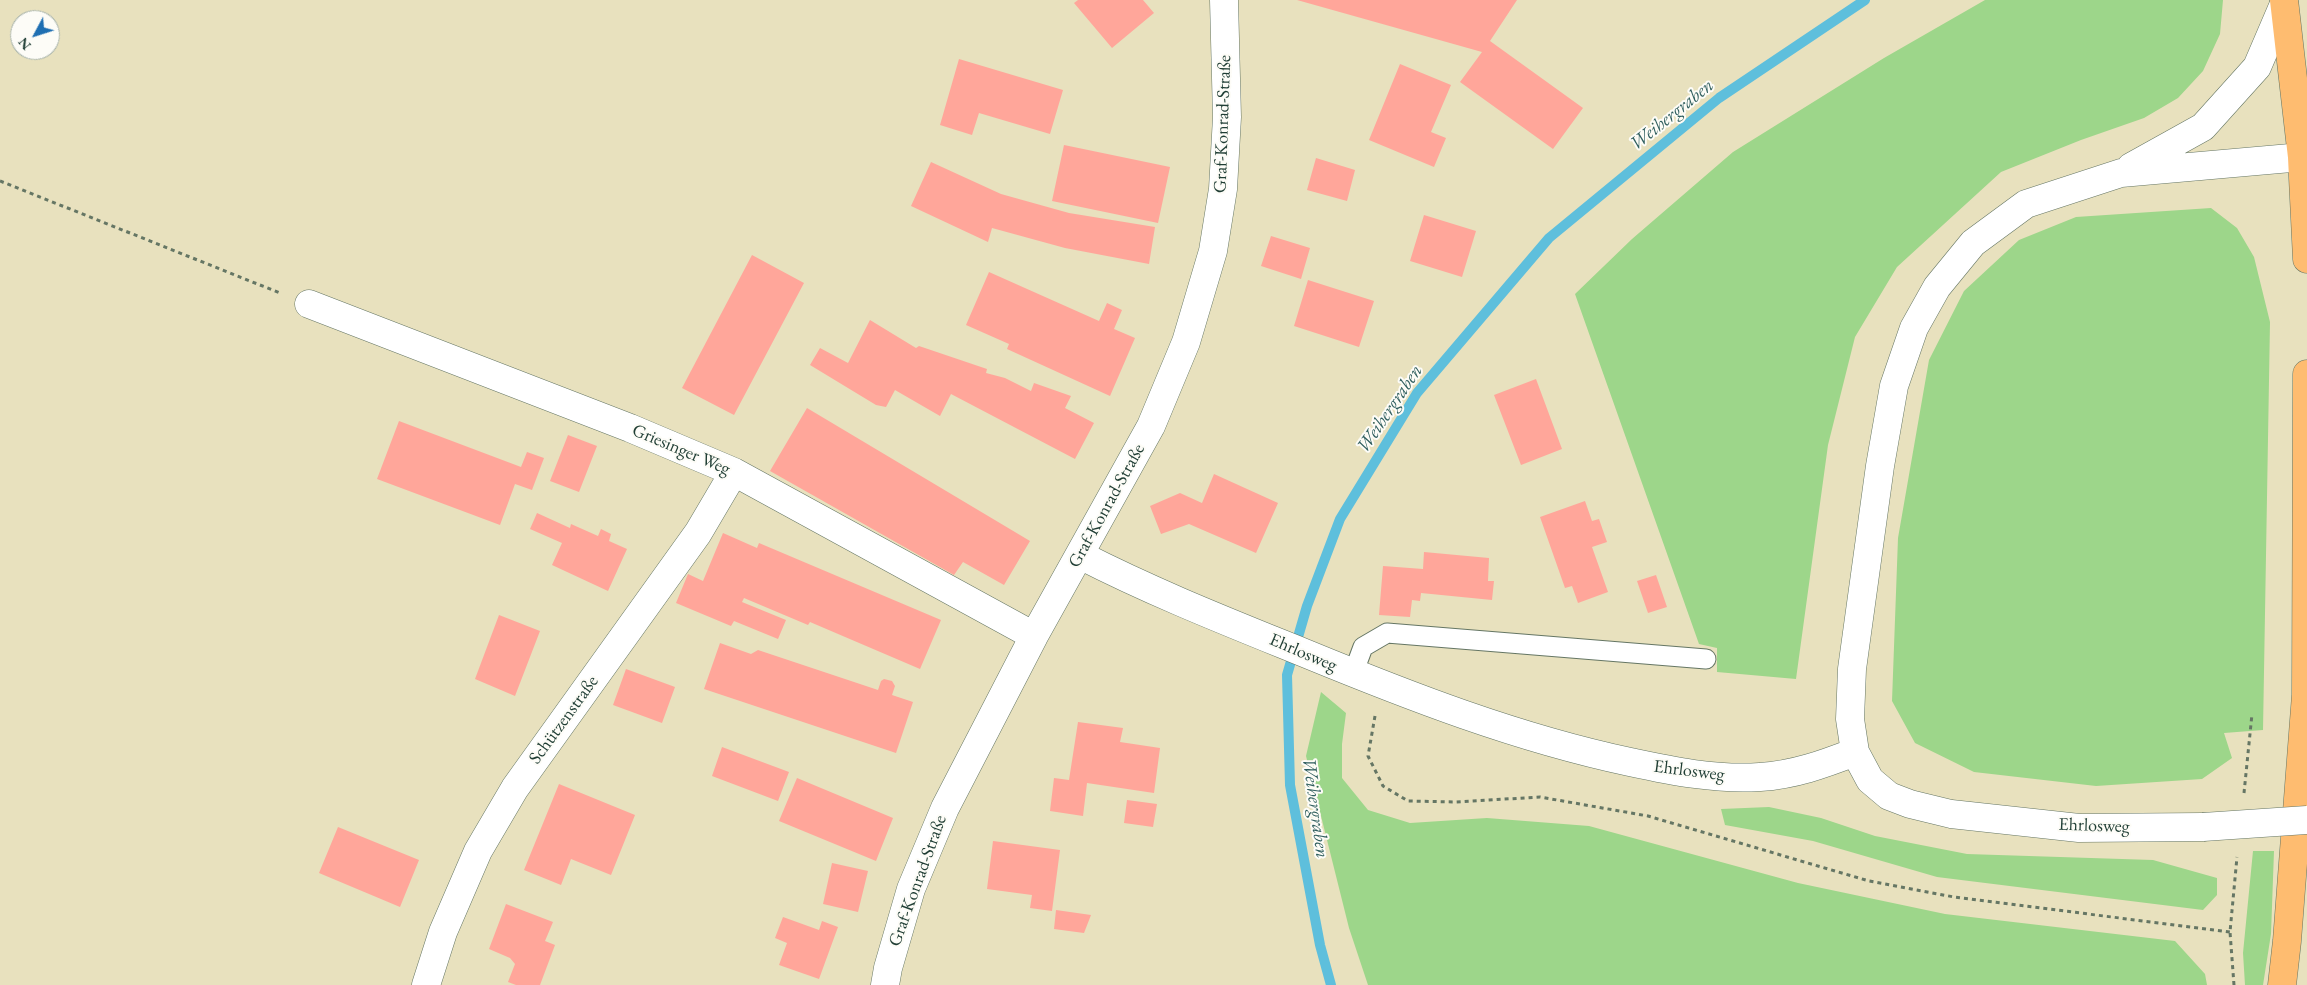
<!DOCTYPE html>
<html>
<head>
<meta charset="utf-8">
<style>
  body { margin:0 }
  #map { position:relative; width:2307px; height:985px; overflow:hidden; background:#e8e1be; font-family:"EB Garamond",serif }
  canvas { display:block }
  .north { position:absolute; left:10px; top:10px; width:50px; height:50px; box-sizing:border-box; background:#fdfcf7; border:1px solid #a4b0a9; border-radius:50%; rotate:230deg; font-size:14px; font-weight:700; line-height:20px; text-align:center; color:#1f3d34 }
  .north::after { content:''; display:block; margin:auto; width:18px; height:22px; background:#1f6fb2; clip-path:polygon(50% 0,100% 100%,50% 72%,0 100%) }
</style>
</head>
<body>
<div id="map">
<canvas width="2307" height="985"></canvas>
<div class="north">N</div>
</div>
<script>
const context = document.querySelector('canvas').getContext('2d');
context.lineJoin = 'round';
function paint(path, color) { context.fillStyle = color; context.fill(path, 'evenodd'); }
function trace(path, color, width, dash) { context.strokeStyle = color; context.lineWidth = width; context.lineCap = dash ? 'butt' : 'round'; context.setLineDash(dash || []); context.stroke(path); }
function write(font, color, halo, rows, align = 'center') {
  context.font = font + ' "EB Garamond",serif'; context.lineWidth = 4; context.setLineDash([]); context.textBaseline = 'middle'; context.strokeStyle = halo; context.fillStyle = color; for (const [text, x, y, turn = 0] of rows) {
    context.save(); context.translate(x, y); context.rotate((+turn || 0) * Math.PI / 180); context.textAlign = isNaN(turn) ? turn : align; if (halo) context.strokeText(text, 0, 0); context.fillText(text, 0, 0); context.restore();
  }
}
const green = new Path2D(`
  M 1985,0 L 2223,0 L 2220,34 L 2203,71 L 2178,98 L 2144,118 L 2081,140 L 2001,172 L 1897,267 L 1855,337 L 1828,445 L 1796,679 L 1717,672 L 1717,648 L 1699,644 L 1575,294 L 1632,239 L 1733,152 L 1884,58 Z
  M 2211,208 L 2237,228 L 2254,257 L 2270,322 L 2263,730 L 2224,733 L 2232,758 L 2202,779 L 2096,786 L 1974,772 L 1915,743 L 1892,701 L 1898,538 L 1929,360 L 1964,291 L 2019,240 L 2076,217 Z
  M 1321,692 L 1346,713 L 1342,744 L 1342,778 L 1368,810 L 1410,823 L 1487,818 L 1589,826 L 1798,883 L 1945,914 L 2175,941 L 2205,974 L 2207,985 L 1368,985 L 1349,928 L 1306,756 Z
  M 1769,807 L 1821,818 L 1875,836 L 1967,854 L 2153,860 L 2217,878 L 2217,895 L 2203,910 L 1937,877 L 1813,841 L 1725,825 L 1721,809 Z
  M 2253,851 L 2274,851 L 2271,934 L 2263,985 L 2245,985 L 2243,953 Z`);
const stream = new Path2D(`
  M 1331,985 L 1320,945 L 1290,785 L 1287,675 L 1307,606 L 1340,519 L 1417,393 L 1549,238 L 1719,98 L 1865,0`);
const building = new Path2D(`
  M 1078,0 L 1143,0 L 1154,13 L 1112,48 L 1074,3 Z
  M 1297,0 L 1517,0 L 1490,41 L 1583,108 L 1553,149 L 1460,82 L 1482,52 Z
  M 959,59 L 1063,90 L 1050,134 L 979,113 L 972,135 L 940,125 Z
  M 1400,64 L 1451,85 L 1431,132 L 1446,138 L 1434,167 L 1369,140 Z
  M 1064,145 L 1170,167 L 1158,223 L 1052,201 Z
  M 1316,158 L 1355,170 L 1347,201 L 1307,190 Z
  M 931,162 L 1001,194 L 1069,213 L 1155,227 L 1149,264 L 1065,248 L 992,228 L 988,242 L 911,206 Z
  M 1424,215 L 1476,231 L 1462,277 L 1410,261 Z
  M 1271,236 L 1310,248 L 1301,279 L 1261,266 Z
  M 752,255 L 804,283 L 734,415 L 682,388 Z
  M 989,272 L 1099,321 L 1107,303 L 1122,310 L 1114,329 L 1135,338 L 1110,396 L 1007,349 L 1009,344 L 966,325 Z
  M 1308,280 L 1374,301 L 1359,347 L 1294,326 Z
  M 870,320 L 916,348 L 919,346 L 987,369 L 986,373 L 1005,378 L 1031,391 L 1034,383 L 1071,396 L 1065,408 L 1094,423 L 1075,459 L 951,394 L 940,416 L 895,390 L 886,407 L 876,405 L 810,365 L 820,348 L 848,363 Z
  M 1536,379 L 1562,449 L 1521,465 L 1494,395 Z
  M 807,408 L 1030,541 L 1004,585 L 963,562 L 954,575 L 770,471 Z
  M 399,421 L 521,467 L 527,452 L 544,458 L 532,490 L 515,484 L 500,525 L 377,479 Z
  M 568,435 L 597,446 L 579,492 L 550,481 Z
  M 1214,474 L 1278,503 L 1256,553 L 1189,524 L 1161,534 L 1150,506 L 1180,493 L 1202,503 Z
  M 1585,501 L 1592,521 L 1599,519 L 1607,542 L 1592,547 L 1608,592 L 1578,603 L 1572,586 L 1565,588 L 1540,517 Z
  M 537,513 L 570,528 L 571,524 L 598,536 L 601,529 L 611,534 L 609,541 L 627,549 L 608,591 L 552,565 L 562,543 L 530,529 Z
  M 723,533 L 757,548 L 759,543 L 941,620 L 920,669 L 810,622 L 808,625 L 744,598 L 742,602 L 786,620 L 778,639 L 734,621 L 731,626 L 676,603 L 688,574 L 703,581 Z
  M 1424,552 L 1489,558 L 1488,581 L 1494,581 L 1492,600 L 1421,593 L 1420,601 L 1412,600 L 1410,617 L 1379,615 L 1383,566 L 1423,569 Z
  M 1656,575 L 1667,607 L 1648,613 L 1637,581 Z
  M 499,615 L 540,631 L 515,696 L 475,679 Z
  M 720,643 L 751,654 L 758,650 L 878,690 L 881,681 L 884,679 L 892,681 L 895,686 L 892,695 L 913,702 L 896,753 L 704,689 Z
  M 626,669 L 675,687 L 662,723 L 613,705 Z
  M 1078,722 L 1123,728 L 1120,742 L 1160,748 L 1154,793 L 1087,783 L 1083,816 L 1050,811 L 1054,778 L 1069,780 Z
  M 722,747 L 789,772 L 778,801 L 712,776 Z
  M 797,778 L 893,818 L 876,861 L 779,821 Z
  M 559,784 L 635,815 L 611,875 L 571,859 L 561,885 L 524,870 Z
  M 1127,800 L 1157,804 L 1153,827 L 1124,823 Z
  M 338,827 L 419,860 L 400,907 L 319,873 Z
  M 993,841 L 1060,850 L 1052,911 L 1030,908 L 1032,895 L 987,889 Z
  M 832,863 L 868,871 L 858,912 L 823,904 Z
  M 506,904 L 553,922 L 545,941 L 555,945 L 540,985 L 516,985 L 508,982 L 515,964 L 510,958 L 489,949 Z
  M 1056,910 L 1091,915 L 1084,933 L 1054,929 Z
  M 783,917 L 819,930 L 822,921 L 838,927 L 819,979 L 779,965 L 787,943 L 775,938 Z`);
const path = new Path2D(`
  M 0,181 L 280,293
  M 1375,716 L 1368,756 L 1383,786 L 1408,801 L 1456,802 L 1540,797 L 1648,816 L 1869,881 L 1954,897 L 2230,932
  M 2244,793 L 2252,714
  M 2234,985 L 2230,932 L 2237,857`);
const lane = new Path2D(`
  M 1353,674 L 1363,647 L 1387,633 L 1706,659`);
const street = new Path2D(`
  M 2131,167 L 2203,127 L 2257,67 L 2284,4
  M 309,304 L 630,428 L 734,472 L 1034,636
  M 1080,555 C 1152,592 1228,622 1302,652 C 1409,696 1517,738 1630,762 C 1672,771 1716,780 1760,777 C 1794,775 1824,764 1855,752
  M 2203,827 L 2079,828 L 1951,814 L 1910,804 L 1889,796 L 1870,780 L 1855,752 L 1850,719 L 1852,669 L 1880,466 L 1894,386 L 1914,328 L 1937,287 L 1973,243 L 2026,204 L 2121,173 L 2302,157
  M 426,985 L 443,932 L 478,851 L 515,788 L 698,533 L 734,472
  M 885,985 L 888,968 L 911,889 L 945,808 L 1034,636 L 1151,426 L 1186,342 L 1213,251 L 1223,189 L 1227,117 L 1224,0`);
const primary = new Path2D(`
  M 2284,0 L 2302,157 L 2307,259
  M 2282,985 L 2287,941 L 2306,695 L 2307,374`);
const streetBridge = new Path2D(`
  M 2203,827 L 2307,820`);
const streetNames = [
  ["Graf-Konrad-Straße",1223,124,-88],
  ["Griesinger Weg",681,450,23],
  ["Graf-Konrad-Straße",1107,506,-61],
  ["Ehrlosweg",1303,653,23],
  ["Schützenstraße",564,720,-54],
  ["Ehrlosweg",1689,771,7],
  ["Ehrlosweg",2094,826,2],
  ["Graf-Konrad-Straße",918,881,-70]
];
const waterNames = [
  ["Weihergraben",1672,115,-39],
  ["Weihergraben",1390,409,-56],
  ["Weihergraben",1315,808,82]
];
paint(green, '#9dd68a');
trace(stream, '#5ebfdc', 10);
paint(building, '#ffa69a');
trace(lane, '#657664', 21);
trace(street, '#657664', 29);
trace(primary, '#657664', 29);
trace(path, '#657664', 3, [4, 4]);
trace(lane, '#fff', 19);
trace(street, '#fff', 28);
trace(primary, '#febc70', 28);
trace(streetBridge, '#657664', 29, []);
trace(streetBridge, '#fff', 28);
write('18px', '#1f3d34', '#fdfcf7', streetNames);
write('italic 19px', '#2f5e5e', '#fdfcf7', waterNames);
</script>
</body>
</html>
